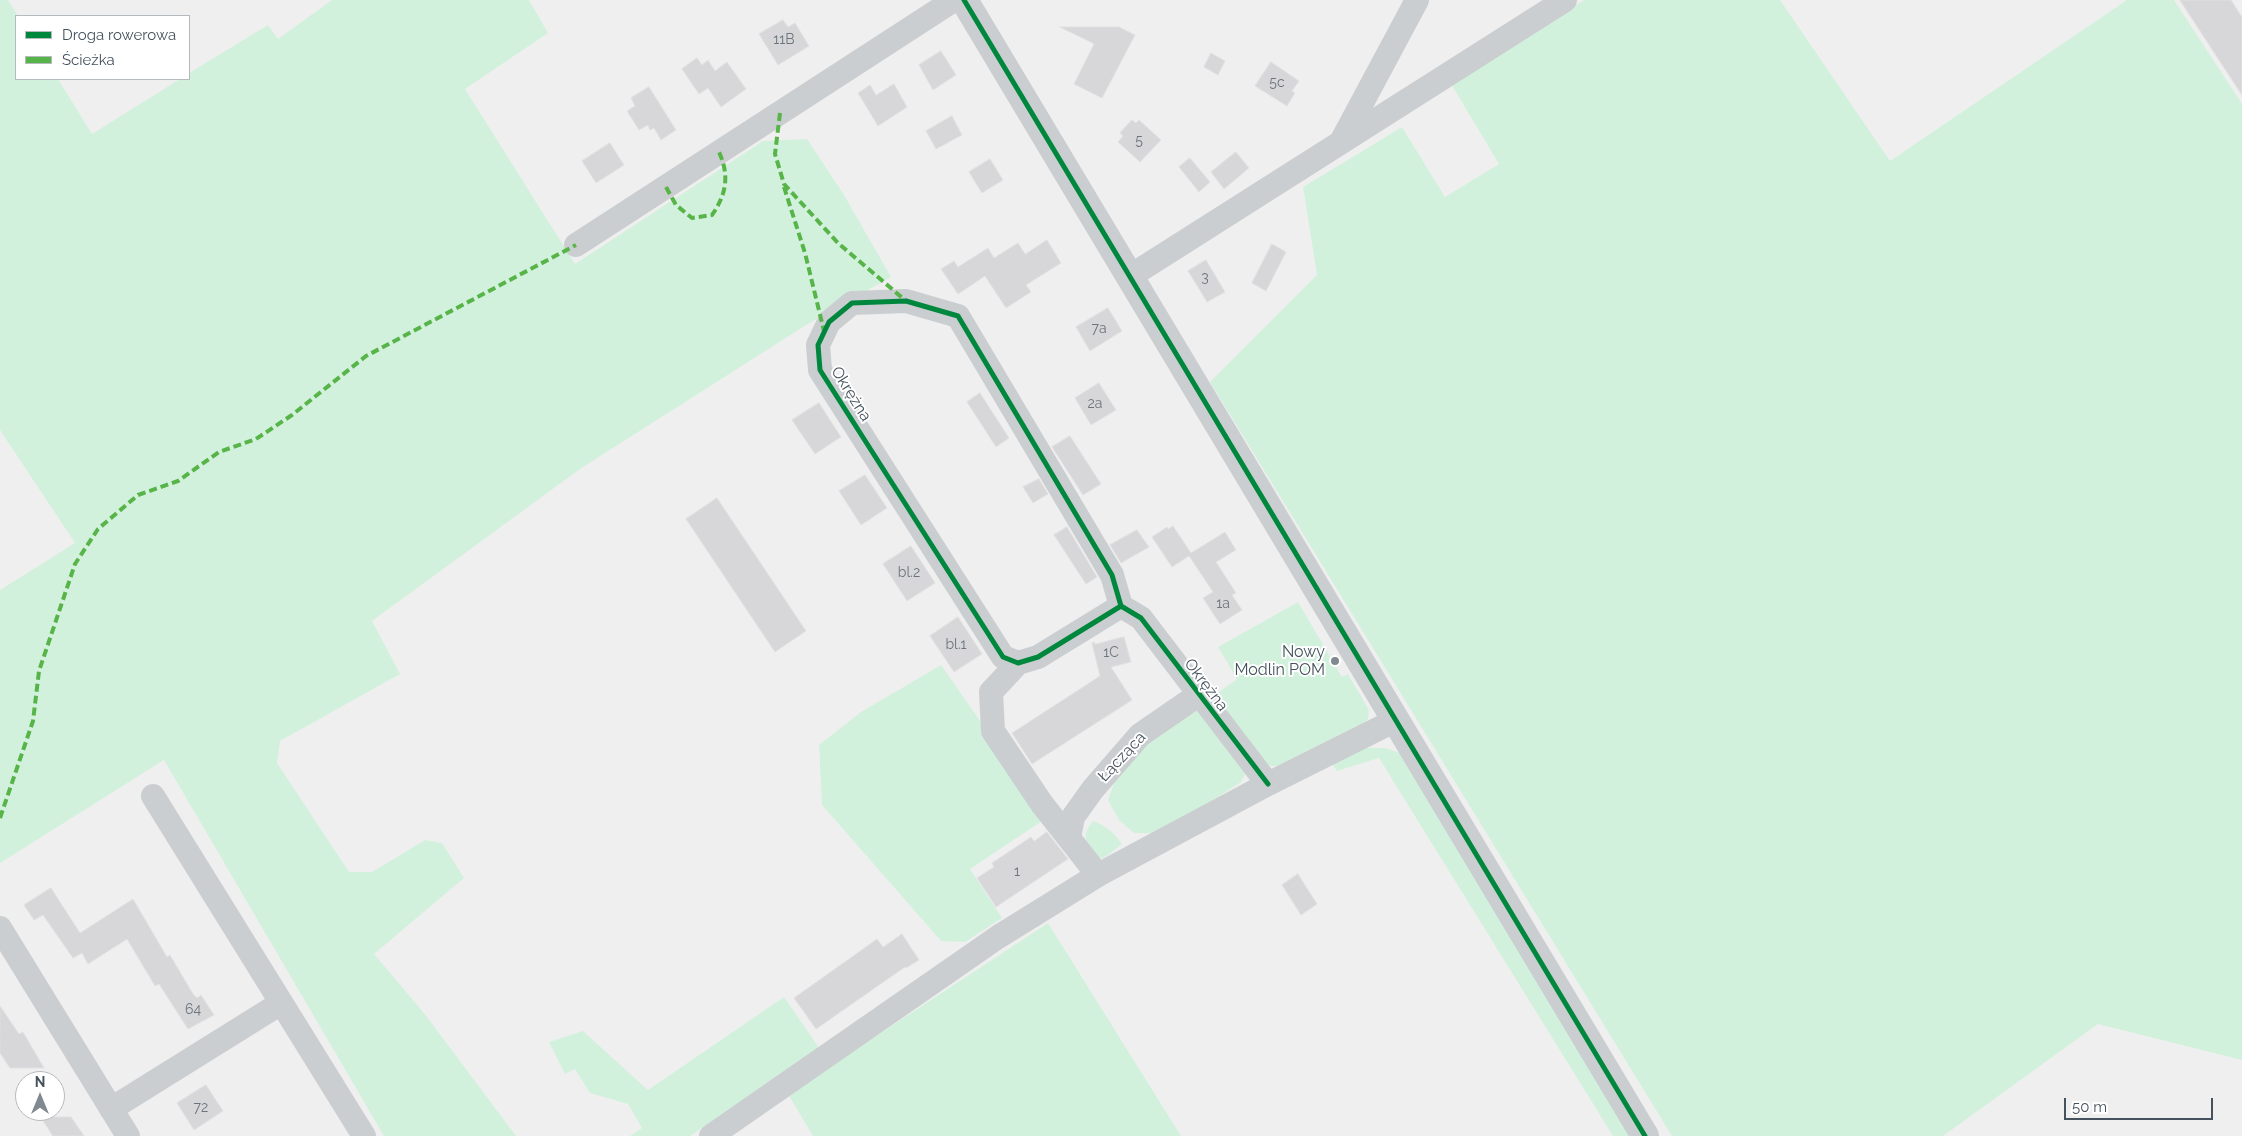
<!DOCTYPE html>
<html>
<head>
<meta charset="utf-8">
<style>
  body { margin:0 }
  #map { position:relative; width:2242px; height:1136px; overflow:hidden; background:#f0efef; font-family:Raleway,sans-serif }
  canvas { display:block }
  .legend { position:absolute; left:15px; top:15px; width:175px; height:65px; box-sizing:border-box; background:#fff; border:1px solid #b5babe; margin:0; padding:6px 9px; list-style:none; font-size:15px; color:#45525d }
  .legend li { display:flex; align-items:center; gap:10px; height:25px }
  .legend b { width:25px; border:1px solid #b5babe }
  .north { position:absolute; left:15px; top:1071px; width:50px; height:50px; box-sizing:border-box; background:#fff; border:1px solid #b5babe; border-radius:50%; rotate:0deg; font-size:14px; font-weight:700; line-height:20px; text-align:center; color:#45525d }
  .north::after { content:''; display:block; margin:auto; width:18px; height:22px; background:#818990; clip-path:polygon(50% 0,100% 100%,50% 72%,0 100%) }
  .scale { position:absolute; left:2064px; top:1098px; width:149px; height:22px; box-sizing:border-box; border:2px solid #45525d; border-top:0; padding-left:6px; font-size:15px; line-height:18px; white-space:nowrap; color:#45525d; -webkit-text-stroke:4px #fff; paint-order:stroke }
</style>
</head>
<body>
<div id="map">
<canvas width="2242" height="1136"></canvas>
<ul class="legend">
<li><b style="height:6px;background:#00873e"></b>Droga rowerowa</li>
<li><b style="height:6px;background:#57b448"></b>Ścieżka</li>
</ul>
<div class="north">N</div>
<div class="scale">50 m</div>
</div>
<script>
const context = document.querySelector('canvas').getContext('2d');
context.lineJoin = 'round';
function paint(path, color) { context.fillStyle = color; context.fill(path, 'evenodd'); }
function trace(path, color, width, dash) { context.strokeStyle = color; context.lineWidth = width; context.lineCap = dash ? 'butt' : 'round'; context.setLineDash(dash || []); context.stroke(path); }
function write(font, color, halo, rows, align = 'center') {
  context.font = font + ' Raleway,sans-serif'; context.lineWidth = 4; context.setLineDash([]); context.textBaseline = 'middle'; context.strokeStyle = halo; context.fillStyle = color; for (const [text, x, y, turn = 0] of rows) {
    context.save(); context.translate(x, y); context.rotate((+turn || 0) * Math.PI / 180); context.textAlign = isNaN(turn) ? turn : align; if (halo) context.strokeText(text, 0, 0); context.fillText(text, 0, 0); context.restore();
  }
}
const green = new Path2D(`
  M 0,0 L 8,0 L 18,16 L 16,16 L 16,79 L 58,79 L 92,134 L 180,79 L 189,79 L 189,73 L 268,25 L 278,39 L 332,0 L 529,0 L 548,33 L 465,89 L 575,264 L 763,141 L 807,139 L 844,195 L 891,277 L 811,322 L 580,469 L 372,621 L 400,674 L 280,741 L 277,763 L 349,872 L 372,872 L 425,840 L 442,843 L 464,878 L 374,954 L 424,1013 L 516,1136 L 384,1136 L 164,760 L 0,863 L 0,590 L 75,543 L 0,430 Z
  M 1584,0 L 1780,0 L 1890,161 L 2127,0 L 2174,0 L 2242,104 L 2242,1060 L 2098,1024 L 1943,1136 L 1672,1136 L 1210,382 L 1317,275 L 1303,187 L 1402,127 L 1445,197 L 1499,164 L 1451,84 Z
  M 1298,602 L 1342,677 L 1348,674 L 1369,710 L 1368,719 L 1361,728 L 1281,766 L 1270,766 L 1261,762 L 1211,698 L 1237,679 L 1218,647 Z
  M 941,665 L 1043,811 L 1045,819 L 970,869 L 1002,918 L 965,942 L 941,941 L 822,805 L 819,745 L 861,712 Z
  M 1194,710 L 1202,711 L 1247,771 L 1241,782 L 1162,833 L 1134,833 L 1119,820 L 1108,800 L 1114,783 L 1150,740 Z
  M 1367,748 L 1385,748 L 1400,753 L 1631,1136 L 1613,1136 L 1379,758 L 1337,771 L 1331,762 Z
  M 1093,821 C 1106,825 1114,833 1122,844 L 1104,858 L 1094,857 C 1085,841 1081,836 1093,821 Z
  M 1048,923 L 1181,1136 L 813,1136 L 788,1094 Z
  M 784,997 L 820,1049 L 690,1136 L 630,1136 L 642,1128 L 628,1104 L 590,1093 L 575,1069 L 565,1074 L 549,1042 L 583,1031 L 648,1090 Z`);
const building = new Path2D(`
  M 2180,0 L 2231,0 L 2242,17 L 2242,95 Z
  M 783,20 L 788,27 L 795,23 L 809,46 L 778,65 L 759,34 Z
  M 1060,27 L 1119,27 L 1135,35 L 1102,98 L 1074,84 L 1094,44 Z
  M 941,51 L 956,75 L 933,90 L 919,65 Z
  M 1211,53 L 1225,61 L 1218,75 L 1204,67 Z
  M 697,58 L 702,65 L 708,60 L 715,71 L 727,62 L 746,89 L 721,107 L 708,88 L 699,94 L 682,69 Z
  M 1271,62 L 1299,81 L 1292,91 L 1295,93 L 1287,106 L 1255,86 Z
  M 894,84 L 907,107 L 878,126 L 858,93 L 870,85 L 876,95 Z
  M 649,87 L 676,130 L 661,140 L 654,128 L 650,130 L 648,125 L 639,130 L 627,111 L 635,106 L 631,98 Z
  M 952,116 L 962,135 L 936,149 L 926,131 Z
  M 1132,120 L 1136,123 L 1139,120 L 1161,140 L 1140,162 L 1118,142 L 1123,136 L 1120,133 Z
  M 610,143 L 624,165 L 596,183 L 582,161 Z
  M 1236,152 L 1249,168 L 1224,189 L 1211,172 Z
  M 1190,158 L 1210,182 L 1199,192 L 1179,167 Z
  M 990,159 L 1003,180 L 982,193 L 969,172 Z
  M 1047,240 L 1061,263 L 1026,285 L 1031,292 L 1006,308 L 985,276 L 958,294 L 941,269 L 954,261 L 958,267 L 988,248 L 994,258 L 1018,243 L 1025,254 Z
  M 1272,244 L 1286,252 L 1266,291 L 1252,283 Z
  M 1206,260 L 1225,292 L 1207,302 L 1188,271 Z
  M 1108,308 L 1122,331 L 1090,351 L 1076,327 Z
  M 1099,383 L 1116,410 L 1091,425 L 1075,398 Z
  M 980,393 L 1009,438 L 996,447 L 967,402 Z
  M 819,403 L 841,437 L 815,454 L 792,420 Z
  M 1070,436 L 1101,484 L 1083,495 L 1052,447 Z
  M 865,475 L 887,508 L 861,525 L 839,491 Z
  M 1039,479 L 1048,494 L 1033,503 L 1023,487 Z
  M 717,498 L 806,631 L 775,652 L 686,519 Z
  M 1173,526 L 1191,553 L 1225,532 L 1236,550 L 1216,562 L 1236,593 L 1232,595 L 1242,610 L 1220,624 L 1203,598 L 1213,592 L 1189,556 L 1172,567 L 1152,537 L 1167,527 L 1168,529 Z
  M 1067,527 L 1097,577 L 1086,584 L 1054,535 Z
  M 1137,530 L 1149,547 L 1121,563 L 1110,545 Z
  M 911,546 L 935,583 L 907,601 L 883,564 Z
  M 958,617 L 982,654 L 954,672 L 930,636 Z
  M 1124,637 L 1131,662 L 1111,667 L 1132,700 L 1032,764 L 1012,733 L 1100,676 L 1092,643 L 1094,642 L 1095,644 Z
  M 1047,832 L 1068,859 L 996,907 L 977,878 L 994,867 L 992,863 L 1031,837 L 1034,841 Z
  M 1298,874 L 1317,904 L 1301,915 L 1282,885 Z
  M 51,888 L 80,933 L 133,899 L 167,957 L 170,955 L 193,994 L 197,998 L 201,995 L 214,1015 L 188,1029 L 159,984 L 155,986 L 127,939 L 88,964 L 82,953 L 73,958 L 43,915 L 34,920 L 24,905 Z
  M 902,934 L 919,960 L 906,968 L 905,967 L 816,1029 L 794,998 L 877,939 L 883,947 Z
  M 0,1006 L 19,1034 L 23,1032 L 44,1068 L 10,1068 L 0,1053 Z
  M 206,1085 L 223,1111 L 194,1130 L 177,1103 Z
  M 41,1117 L 71,1117 L 84,1136 L 53,1136 Z`);
const minor = new Path2D(`
  M 1341,142 L 1417,0
  M 576,245 L 954,0
  M 1129,277 L 1565,0
  M 1121,606 L 1038,657 L 1018,663 L 1003,657 L 820,370 L 818,345 L 829,322 L 852,303 L 906,301 L 958,316 L 1112,575 L 1121,606 L 1141,618 L 1268,784
  M 1018,663 L 991,692 L 993,731 L 1042,804 L 1098,875
  M 153,796 L 364,1136
  M 1069,838 L 1073,817 L 1093,789 L 1140,735 L 1198,695
  M 0,928 L 128,1136
  M 111,1109 L 281,1003
  M 711,1136 L 998,937 L 1098,875 L 1268,784 L 1394,721`);
const tertiary = new Path2D(`
  M 964,0 L 1645,1136`);
const quiet = new Path2D(`
  M 780,113 L 775,154 L 784,184 L 838,243 L 906,301
  M 666,187 L 676,205 L 692,218 L 712,215 C 726,195 730,176 719,152
  M 784,187 L 805,253 L 824,331
  M 0,818 L 33,721 L 39,671 L 75,564 L 98,529 L 138,495 L 178,481 L 219,452 L 256,439 L 292,415 L 366,356 L 576,245`);
const cycleway = new Path2D(`
  M 964,0 L 1645,1136
  M 1121,606 L 1038,657 L 1018,663 L 1003,657 L 820,370 L 818,345 L 829,322 L 852,303 L 906,301 L 958,316 L 1112,575 L 1121,606 L 1141,618 L 1268,784`);
const markers = [
  [1335,661,5,"#818990"]
];
const numberNames = [
  ["11B",784,40],
  ["5c",1277,83],
  ["5",1139,141],
  ["3",1205,278],
  ["7a",1099,329],
  ["2a",1095,404],
  ["bl.2",909,573],
  ["1a",1223,604],
  ["bl.1",956,645],
  ["1C",1111,653],
  ["1",1017,872],
  ["64",193,1010],
  ["72",201,1108]
];
const streetNames = [
  ["Okrężna",851,394,58],
  ["Okrężna",1206,685,53],
  ["Łącząca",1122,757,-47]
];
const poiNames = [
  ["Nowy",1325,652],
  ["Modlin POM",1325,670]
];
paint(green, '#d2f1dd');
paint(building, '#d7d7d9');
trace(building, '#e1e1e2', 1);
trace(minor, '#cbced0', 24);
trace(tertiary, '#cbced0', 28);
trace(quiet, '#57b448', 4, [8, 4]);
trace(cycleway, '#00873e', 5);
for (const [x, y, r, color] of markers) { const dot = new Path2D(); dot.arc(x, y, r, 0, 2 * Math.PI); context.fillStyle = color; context.fill(dot); trace(dot, '#fff', 2); }
write('14px', '#6b757d', null, numberNames);
write('16px', '#45525d', '#fff', streetNames);
write('16px', '#45525d', '#fff', poiNames, 'right');
</script>
</body>
</html>
